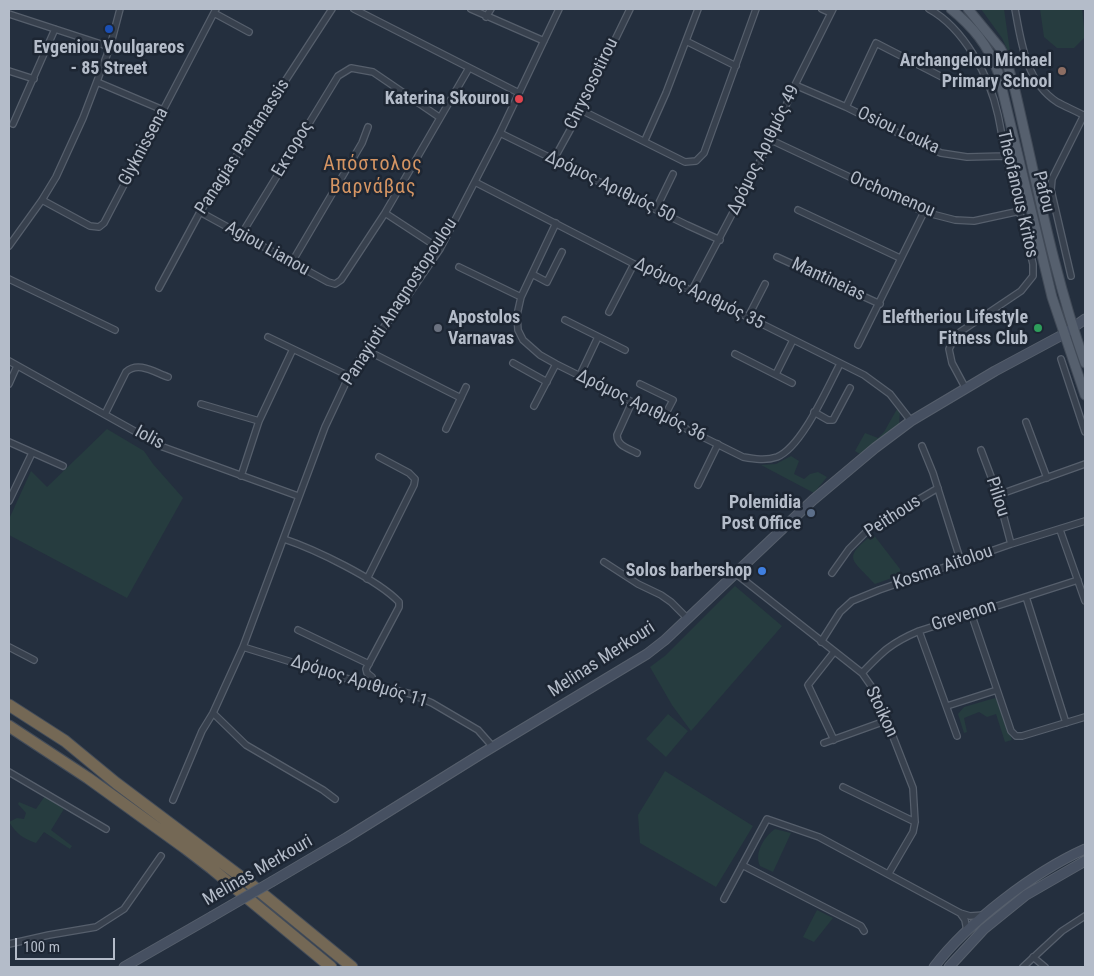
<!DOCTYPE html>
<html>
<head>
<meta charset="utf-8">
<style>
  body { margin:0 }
  #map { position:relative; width:1094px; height:976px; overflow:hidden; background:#242f3e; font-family:"Roboto Condensed",sans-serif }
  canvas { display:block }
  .frame { position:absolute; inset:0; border:10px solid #b4bcc9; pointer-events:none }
  .scale { position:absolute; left:15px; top:938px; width:100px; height:22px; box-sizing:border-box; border:2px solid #b4bcc9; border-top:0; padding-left:6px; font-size:15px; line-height:18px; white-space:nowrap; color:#b4bcc9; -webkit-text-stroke:4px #1d2633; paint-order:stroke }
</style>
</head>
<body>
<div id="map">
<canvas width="1094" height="976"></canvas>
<div class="frame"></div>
<div class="scale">100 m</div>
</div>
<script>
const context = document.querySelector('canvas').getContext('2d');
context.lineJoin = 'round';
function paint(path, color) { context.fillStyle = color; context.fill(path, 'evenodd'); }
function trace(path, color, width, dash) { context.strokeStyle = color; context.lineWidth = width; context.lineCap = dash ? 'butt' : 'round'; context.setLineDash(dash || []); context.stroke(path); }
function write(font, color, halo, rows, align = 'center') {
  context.font = font + ' "Roboto Condensed",sans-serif'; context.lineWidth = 5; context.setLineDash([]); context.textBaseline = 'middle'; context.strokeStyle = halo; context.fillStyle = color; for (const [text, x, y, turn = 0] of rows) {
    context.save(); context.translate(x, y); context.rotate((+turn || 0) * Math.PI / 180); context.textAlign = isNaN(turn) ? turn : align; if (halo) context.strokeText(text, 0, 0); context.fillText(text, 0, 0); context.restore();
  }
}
const green = new Path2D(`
  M 981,9 L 1004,9 L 1011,58 L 1002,38 Z
  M 1040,9 L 1082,9 L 1085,37 L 1074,48 L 1057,48 L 1044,37 Z
  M 897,409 L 900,412 L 899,424 L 870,449 L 860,454 L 855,451 L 865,433 L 878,438 L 884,432 Z
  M 107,429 L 144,451 L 153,464 L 183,498 L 127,598 L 9,535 L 9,519 L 31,471 L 47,487 Z
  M 791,456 L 799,461 L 794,474 L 804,479 L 810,474 L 818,472 L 827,477 L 814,493 L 761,465 L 776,464 Z
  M 873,534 L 900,569 L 900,575 L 875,584 C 851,558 842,559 873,534 Z
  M 735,586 L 782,626 L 691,731 L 672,705 L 650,667 L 666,655 Z
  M 995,698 L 999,700 L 1012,740 L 1005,742 L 996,714 L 987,717 L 979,712 L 964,718 L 967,732 L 964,733 L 958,714 L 964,707 Z
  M 668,714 L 688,731 L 666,757 L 646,739 Z
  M 665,771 L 753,826 L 716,887 L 640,843 L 638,815 Z
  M 45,796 L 64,809 L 51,830 L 72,846 L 70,849 L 44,832 L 36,843 C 22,838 17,834 9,822 L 17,818 L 24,819 L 26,813 L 18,804 L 19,802 L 36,809 Z
  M 775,829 L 791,833 L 773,872 L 760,866 C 754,853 764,837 775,829 Z
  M 817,910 L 833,918 L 814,942 L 803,937 Z`);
const minor = new Path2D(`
  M 354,9 L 519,93
  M 471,9 L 544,41
  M 822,9 L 831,13
  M 929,9 C 964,28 990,77 998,115 C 1001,129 1003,143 1006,156 C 1014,192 1024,228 1033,264 L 1033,276 L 1021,291 L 957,334 L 949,349 L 952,363 L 966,389
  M 1015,9 C 1021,42 1026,82 1057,102 C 1066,107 1076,111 1085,116
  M 214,13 L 249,32
  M 9,14 L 110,47
  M 486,17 L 491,9
  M 686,41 L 736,66
  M 9,71 L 34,79
  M 97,82 L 163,110
  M 795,85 L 846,107 L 918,143 L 941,153 L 967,157 L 1006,156
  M 846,107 L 876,43 L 944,78
  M 581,110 L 685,162 L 696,161 L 704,153 L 756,9
  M 13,124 L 55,29
  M 500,133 L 687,225 L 720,240
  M 645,140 L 666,93 L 698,9
  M 771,140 L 924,212 L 955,220 L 974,221 L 1020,211
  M 554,159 L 581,110 L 630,9
  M 475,182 L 634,264 L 748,317 L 864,375 L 890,394 L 911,421
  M 42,200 L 90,226 L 99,227 L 104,223 L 216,9
  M 656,209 L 673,174
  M 798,210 L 900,258
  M 200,212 L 328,282 L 335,284 L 341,280 L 385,213 L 469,68
  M 385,213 L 440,249
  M 556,223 L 521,297 L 517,315 L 518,330 L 523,340 L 540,355 L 556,364 L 743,457 C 754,459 766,461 777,457 C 802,447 827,388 840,364
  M 241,235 L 338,76 L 351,68 L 373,72 L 439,117
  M 9,246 L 42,200 L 56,177 L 83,118 L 110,47 L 120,9
  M 777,257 L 880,304
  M 292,262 L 362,143 L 368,127
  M 459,267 L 521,297
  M 532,274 L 547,282 L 562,252
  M 1071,276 L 1051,190 L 1052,179 L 1084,115
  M 9,279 L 115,330
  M 159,288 L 200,212 L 332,9
  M 692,290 L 769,144 L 795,85 L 833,9
  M 609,312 L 634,264
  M 748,317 L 765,284
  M 565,320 L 625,350
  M 268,337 L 349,376
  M 858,345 L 924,212
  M 366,350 L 461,398
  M 735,354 L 792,383
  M 1061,359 L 1085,432
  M 9,361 L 163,447 L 298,496
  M 513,363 L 547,382
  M 776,374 L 793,340
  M 580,375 L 598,337
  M 9,384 L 17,366
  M 640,384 L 673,400 L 664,417
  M 632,402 L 617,435 C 617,446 628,448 637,453
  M 201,404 L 259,421
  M 534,406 L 556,364
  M 814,412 L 828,420 L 833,420 L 850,388
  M 105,414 L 126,372 C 138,361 154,372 168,377
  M 1026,422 L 1047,478
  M 446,429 L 466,387
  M 9,442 L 63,466
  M 922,446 L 933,473 L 961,562
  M 981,450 L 998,495 L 1011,544
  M 241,476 L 259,421 L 293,349
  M 698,485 L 718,444
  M 998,495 L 1085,464
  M 9,501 L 32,453
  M 1060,530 L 1085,601
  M 284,539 C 314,549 377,579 399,602 L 399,607 L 366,669 L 367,673 L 372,677 L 375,686
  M 604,562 L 638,584 L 661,595 L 671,602 L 687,618
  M 735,573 L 862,673 L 876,693 L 913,788 L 915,822 L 913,832 L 889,873
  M 832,573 L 849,549 L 869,529 L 938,488
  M 367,579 L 414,485 L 415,479 L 409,473 L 379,457
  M 1026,597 L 1066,723
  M 971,613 L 1011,731 L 1016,736 L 1022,736 L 1085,717
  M 298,630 L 369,664
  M 919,631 L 957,736
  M 821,642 L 840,612 L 852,601 L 879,590 L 1011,544 L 1085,521
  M 9,647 L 34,660
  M 243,647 L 340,677 L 411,694 L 432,703 L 478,730 L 493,747
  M 834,652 L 808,685 L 834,740
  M 862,673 C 883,651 891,643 919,631 L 1078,580
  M 947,706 L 997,690
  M 213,713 L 246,745 L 323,790 L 335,799
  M 824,743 L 888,720
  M 9,772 L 106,829
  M 843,787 L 915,822
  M 173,800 L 202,731 L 213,713 L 243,647 L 325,427 L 349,376 L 366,350 L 407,297 L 440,249 L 500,133 L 559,9
  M 742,865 L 861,926 L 864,931
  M 724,899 L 767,819 L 819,837 L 960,913 L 970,916 L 984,915
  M 960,913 L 965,920 L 967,931
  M 9,944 L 49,935 L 96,927 L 124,909 L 161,856
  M 1033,957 L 1045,967
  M 1023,967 L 1062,931 L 1085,916`);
const secondary = new Path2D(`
  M 273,881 L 346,838 L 481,754 L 647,654 L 665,640 L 813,500 L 875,448 L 911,421 L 995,371 L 1064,334 L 1085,319
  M 124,967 L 211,917
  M 934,967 C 968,922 1034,872 1085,849
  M 949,967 L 984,929 L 1026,895 L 1085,861`);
const primary = new Path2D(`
  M 951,9 C 973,27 988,45 998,72 L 1052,297 L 1085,395
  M 968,9 L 1000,48 L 1005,57 L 1014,86 C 1036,179 1053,273 1085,363`);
const motorway = new Path2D(`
  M 9,705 L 65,741 L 116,783 L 253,886 L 352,967
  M 9,726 L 88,778 L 185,848 L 211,868 L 331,967`);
const secondaryBridge = new Path2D(`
  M 211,917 L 273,881`);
const markers = [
  [109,29,5,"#1a4fb4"],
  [1062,71,5,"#8d6e63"],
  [519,99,5,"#e0444e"],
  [438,328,5,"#6b7280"],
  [1038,328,5,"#2e9e5b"],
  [811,513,5,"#5c6f8a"],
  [762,571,5,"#3f7fe0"]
];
const poiNames = [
  ["Evgeniou Voulgareos",109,48,"center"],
  ["- 85 Street",109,69,"center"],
  ["Archangelou Michael",1052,61],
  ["Primary School",1052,82],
  ["Katerina Skourou",509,99],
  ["Apostolos",448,318,"left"],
  ["Varnavas",448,339,"left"],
  ["Eleftheriou Lifestyle",1028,318],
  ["Fitness Club",1028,339],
  ["Polemidia",801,503],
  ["Post Office",801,524],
  ["Solos barbershop",752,571]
];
const streetNames = [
  ["Chrysosotirou",592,84,-64],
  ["Osiou Louka",898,131,25],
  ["Glyknissena",144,147,-62],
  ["Panagias Pantanassis",243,147,-57],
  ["Εκτορος",293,149,-59],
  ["Δρόμος Αριθμός 49",764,150,-64],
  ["Δρόμος Αριθμός 50",610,187,26],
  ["Pafou",1043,192,76],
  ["Theofanous Kritos",1017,194,77],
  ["Orchomenou",892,195,23],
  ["Agiou Lianou",267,249,29],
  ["Mantineias",828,280,25],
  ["Δρόμος Αριθμός 35",699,294,26],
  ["Panayioti Anagnostopoulou",400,302,-57],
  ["Δρόμος Αριθμός 36",641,406,26],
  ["Iolis",149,438,28],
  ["Piliou",997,497,72],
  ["Peithous",893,517,-33],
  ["Kosma Aitolou",943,568,-19],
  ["Grevenon",964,616,-18],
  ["Melinas Merkouri",602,660,-33],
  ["Δρόμος Αριθμός 11",359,682,17],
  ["Stoikon",881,712,65],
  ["Melinas Merkouri",258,871,-30]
];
const quarterNames = [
  ["Απόστολος",373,165],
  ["Βαρνάβας",373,188]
];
paint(green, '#263c3f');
trace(minor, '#565f6c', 8);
trace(secondary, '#565f6c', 11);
trace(primary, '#414a57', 11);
trace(motorway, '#434c59', 13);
trace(minor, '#38414e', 5.5);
trace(secondary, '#465061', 9);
trace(primary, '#56606e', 9);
trace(motorway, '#746855', 11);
trace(secondaryBridge, '#565f6c', 11, []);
trace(secondaryBridge, '#465061', 9);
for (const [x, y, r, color] of markers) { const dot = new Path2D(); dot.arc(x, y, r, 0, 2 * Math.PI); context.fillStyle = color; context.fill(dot); trace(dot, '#1d2633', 2); }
write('bold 18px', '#b4bcc9', '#1d2633', poiNames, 'right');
write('18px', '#b4bcc9', '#1d2633', streetNames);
context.letterSpacing = '1px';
write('20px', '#d59563', '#1d2633', quarterNames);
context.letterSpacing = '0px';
</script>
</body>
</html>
